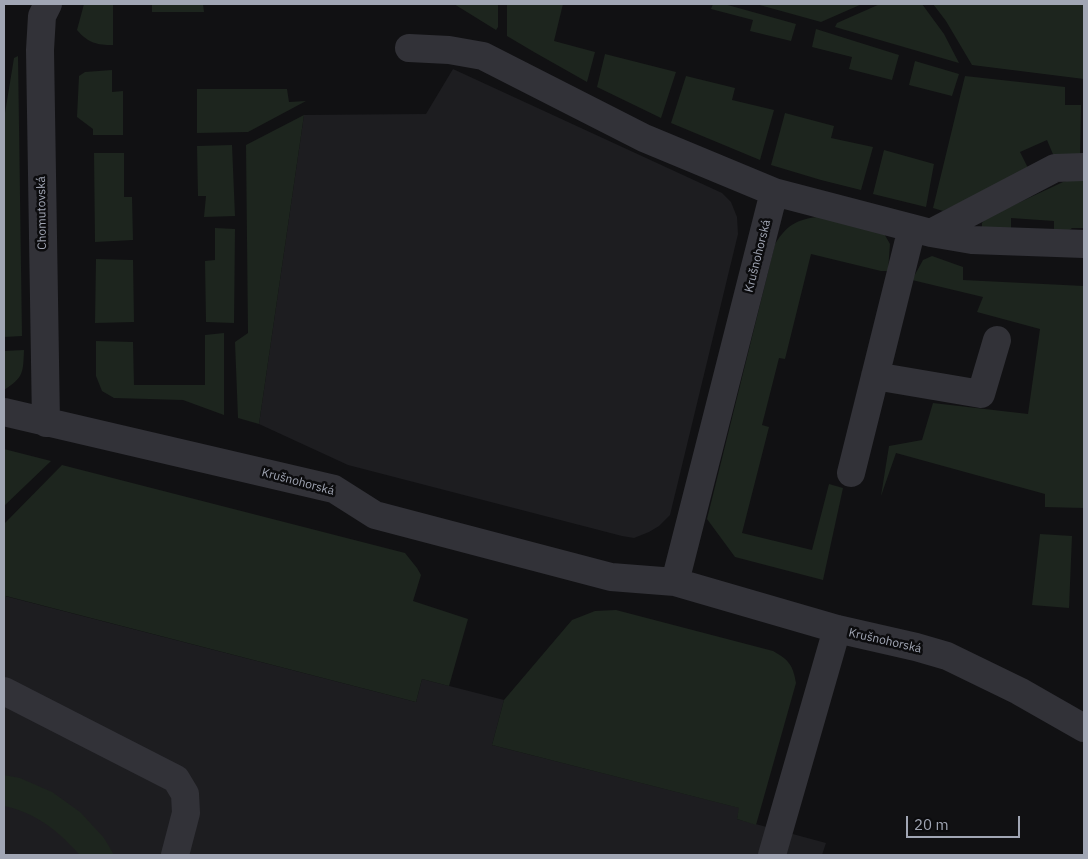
<!DOCTYPE html>
<html>
<head>
<meta charset="utf-8">
<style>
  body { margin:0 }
  #map { position:relative; width:1088px; height:859px; overflow:hidden; background:#111113; font-family:"IBM Plex Sans",sans-serif }
  canvas { display:block }
  .frame { position:absolute; inset:0; border:5px solid #a1a6b4; pointer-events:none }
  .scale { position:absolute; left:906px; top:816px; width:114px; height:22px; box-sizing:border-box; border:2px solid #a1a6b4; border-top:0; padding-left:6px; font-size:15px; line-height:18px; white-space:nowrap; color:#a1a6b4; -webkit-text-stroke:4px #0c0c0e; paint-order:stroke }
</style>
</head>
<body>
<div id="map">
<canvas width="1088" height="859"></canvas>
<div class="frame"></div>
<div class="scale">20 m</div>
</div>
<script>
const context = document.querySelector('canvas').getContext('2d');
context.lineJoin = 'round';
function paint(path, color) { context.fillStyle = color; context.fill(path, 'evenodd'); }
function trace(path, color, width, dash) { context.strokeStyle = color; context.lineWidth = width; context.lineCap = dash ? 'butt' : 'round'; context.setLineDash(dash || []); context.stroke(path); }
function write(font, color, halo, rows, align = 'center') {
  context.font = font + ' "IBM Plex Sans",sans-serif'; context.lineWidth = 5; context.setLineDash([]); context.textBaseline = 'middle'; context.strokeStyle = halo; context.fillStyle = color; for (const [text, x, y, turn = 0] of rows) {
    context.save(); context.translate(x, y); context.rotate((+turn || 0) * Math.PI / 180); context.textAlign = isNaN(turn) ? turn : align; if (halo) context.strokeText(text, 0, 0); context.fillText(text, 0, 0); context.restore();
  }
}
const built = new Path2D(`
  M 453,69 L 722,193 L 731,202 L 737,217 L 738,234 L 670,515 L 659,526 L 649,532 L 634,538 L 622,536 L 348,465 L 259,424 L 304,115 L 426,114 Z
  M 5,596 L 416,702 L 422,679 L 504,700 L 492,745 L 740,808 L 737,819 L 826,843 L 822,855 L 4,855 L 4,601 Z`);
const green = new Path2D(`
  M 84,4 L 113,4 L 113,45 C 97,45 88,43 77,30 Z
  M 152,4 L 203,4 L 204,12 L 152,12 Z
  M 454,4 L 498,4 L 498,27 L 496,30 Z
  M 507,4 L 563,4 L 554,41 L 595,52 L 587,82 L 534,52 L 507,36 Z
  M 713,4 L 724,4 L 796,24 L 791,41 L 750,31 L 753,20 L 711,9 Z
  M 756,4 L 862,4 L 821,22 Z
  M 880,4 L 922,4 L 944,34 L 959,63 L 835,27 L 837,23 Z
  M 933,4 L 1084,4 L 1084,79 L 972,65 L 946,21 Z
  M 816,29 L 899,55 L 892,80 L 849,69 L 852,57 L 812,47 Z
  M 605,54 L 676,72 L 661,118 L 597,87 Z
  M 18,56 L 22,336 L 4,337 L 4,119 L 14,58 Z
  M 915,61 L 959,74 L 952,96 L 909,85 Z
  M 112,70 L 112,92 L 123,91 L 123,135 L 93,135 L 93,129 L 77,117 L 79,76 L 85,72 Z
  M 686,76 L 735,88 L 732,100 L 774,110 L 760,160 L 671,123 Z
  M 965,76 L 1065,87 L 1065,105 L 1081,105 L 1080,155 L 1055,159 L 1047,140 L 1020,152 L 1029,170 L 943,211 L 933,208 Z
  M 197,89 L 287,89 L 289,102 L 306,101 L 248,132 L 197,133 Z
  M 785,113 L 834,126 L 831,138 L 873,147 L 861,190 L 821,180 L 771,165 Z
  M 304,115 L 259,424 L 238,418 L 235,342 L 248,333 L 246,145 Z
  M 232,145 L 235,216 L 204,217 L 206,196 L 198,196 L 197,146 Z
  M 884,150 L 934,164 L 926,207 L 873,194 Z
  M 94,153 L 124,153 L 124,197 L 132,197 L 133,240 L 95,242 Z
  M 1081,177 L 1084,177 L 1084,228 L 1072,228 L 1063,235 L 1054,235 L 1054,221 L 1011,218 L 1011,233 L 982,229 L 982,223 L 986,218 L 1063,182 Z
  M 824,216 L 882,230 L 890,244 L 888,271 L 881,271 L 811,254 L 785,359 L 779,358 L 762,425 L 769,427 L 742,533 L 812,550 L 829,484 L 843,488 L 823,580 L 735,557 L 707,519 L 775,244 C 789,222 799,219 824,216 Z
  M 215,228 L 235,229 L 234,323 L 206,322 L 205,261 L 215,260 Z
  M 932,256 L 963,267 L 963,280 L 1084,286 L 1084,508 L 1045,507 L 1045,494 L 896,453 L 881,496 L 889,446 L 922,440 L 933,403 L 1028,414 L 1040,329 L 977,312 L 983,297 L 912,280 L 923,260 Z
  M 96,259 L 133,260 L 134,322 L 95,323 Z
  M 224,333 L 224,415 L 183,400 L 114,398 L 102,391 L 96,376 L 96,341 L 133,342 L 134,385 L 205,385 L 205,335 Z
  M 24,350 C 23,373 24,377 4,390 L 4,351 Z
  M 4,449 L 51,461 L 4,506 Z
  M 62,465 L 405,553 L 417,568 L 421,575 L 413,601 L 468,619 L 449,686 L 422,679 L 416,702 L 6,596 L 4,601 L 4,524 Z
  M 1040,534 L 1072,536 L 1069,608 L 1032,605 Z
  M 616,610 L 773,651 C 789,660 793,665 796,683 L 756,825 L 737,819 L 739,808 L 492,745 L 504,700 L 572,620 L 595,611 Z
  M 4,775 L 20,778 L 52,792 L 80,812 L 104,838 L 114,855 L 80,855 C 73,848 67,841 60,835 C 45,821 24,810 4,806 Z`);
const minor = new Path2D(`
  M 409,48 L 449,50 L 483,56 L 644,138 L 774,192 L 931,233 L 972,240 L 1084,244
  M 931,233 L 1055,168 L 1084,167
  M 875,376 L 981,394 L 997,340
  M 4,412 L 334,489 L 375,515 L 611,577 L 675,582 L 837,629 L 916,647 L 947,656 L 1019,691 L 1084,728
  M 46,423 L 40,50 L 42,16 L 48,4
  M 851,473 L 912,228
  M 675,582 L 774,192
  M 4,691 L 176,779 L 185,794 L 186,813 L 175,855
  M 772,855 L 837,629`);
const streetNames = [
  ["Chomutovská",42,213,-91],
  ["Krušnohorská",758,256,-76],
  ["Krušnohorská",298,482,15],
  ["Krušnohorská",885,641,13]
];
paint(built, '#1d1d20');
paint(green, '#1d251e');
trace(minor, '#323238', 28);
write('12px', '#a1a6b4', '#0c0c0e', streetNames);
</script>
</body>
</html>
